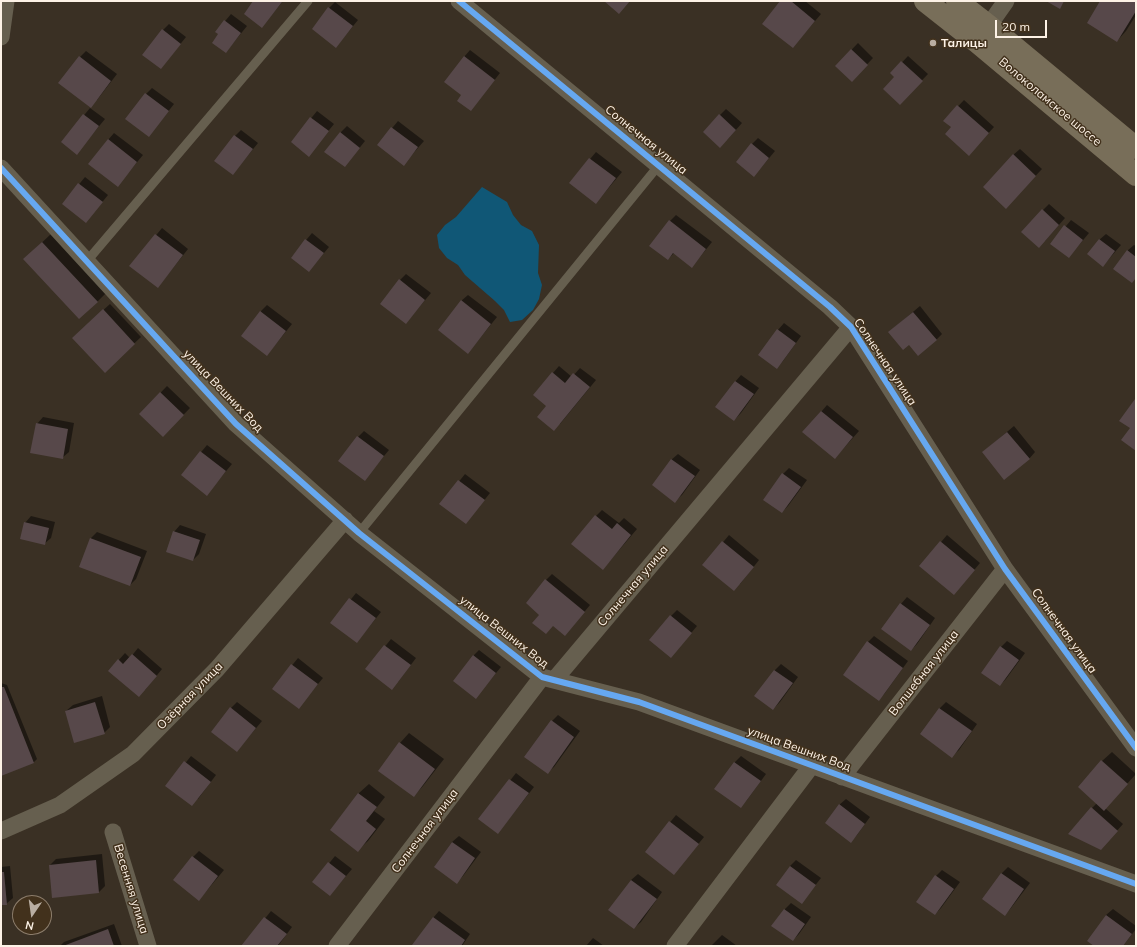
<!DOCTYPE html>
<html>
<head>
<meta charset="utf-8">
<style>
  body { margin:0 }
  #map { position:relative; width:1137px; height:947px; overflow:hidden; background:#3a3024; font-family:Mulish,sans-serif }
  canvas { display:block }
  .frame { position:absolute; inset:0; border:2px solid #fdf2e6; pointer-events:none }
  .north { position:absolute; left:12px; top:895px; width:40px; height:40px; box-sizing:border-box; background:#42311c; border:1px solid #8d7e6d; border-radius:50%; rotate:193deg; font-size:11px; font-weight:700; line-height:16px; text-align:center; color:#fdf2e6 }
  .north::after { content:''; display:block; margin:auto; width:14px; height:18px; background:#b9aea2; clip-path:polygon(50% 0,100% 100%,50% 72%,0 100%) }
  .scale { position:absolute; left:995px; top:20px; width:52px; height:18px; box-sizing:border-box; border:2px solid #fdf2e6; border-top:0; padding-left:5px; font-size:12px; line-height:14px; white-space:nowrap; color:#fdf2e6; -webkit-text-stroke:3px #42311c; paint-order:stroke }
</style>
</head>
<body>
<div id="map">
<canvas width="1137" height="947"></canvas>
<div class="frame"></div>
<div class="north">N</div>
<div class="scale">20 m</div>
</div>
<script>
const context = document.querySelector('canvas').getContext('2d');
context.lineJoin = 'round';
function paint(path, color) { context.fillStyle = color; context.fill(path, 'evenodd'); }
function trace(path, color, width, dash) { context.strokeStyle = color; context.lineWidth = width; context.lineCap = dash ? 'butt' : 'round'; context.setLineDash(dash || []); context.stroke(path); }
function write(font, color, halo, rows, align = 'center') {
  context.font = font + ' Mulish,sans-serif'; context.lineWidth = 3; context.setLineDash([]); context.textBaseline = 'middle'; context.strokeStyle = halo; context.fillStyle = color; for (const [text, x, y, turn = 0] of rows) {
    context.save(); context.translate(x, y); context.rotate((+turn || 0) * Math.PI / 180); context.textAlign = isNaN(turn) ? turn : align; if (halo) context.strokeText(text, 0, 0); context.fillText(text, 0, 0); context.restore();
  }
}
const water = new Path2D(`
  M 482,187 L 507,202 L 513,215 L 521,225 L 532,231 L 539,245 L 538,273 L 542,285 L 539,299 L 533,310 L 522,320 L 510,322 L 504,310 L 495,301 L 465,275 L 458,265 L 447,258 L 439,248 L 437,235 L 445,225 L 456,217 Z`);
const shadow = new Path2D(`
  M 255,1 L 283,1 L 262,27 Z
  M 782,1 L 805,1 L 821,14 L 793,47 Z
  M 1101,1 L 1136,1 L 1136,15 L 1126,31 L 1117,41 Z
  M 335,2 L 358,20 L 336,47 L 329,8 Z
  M 231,14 L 247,26 L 226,52 L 220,34 L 216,32 Z
  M 169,24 L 186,37 L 161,68 L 163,30 Z
  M 858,43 L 873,58 L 858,74 L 836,66 Z
  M 470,50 L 500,73 L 471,110 L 463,95 L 464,57 Z
  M 86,51 L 117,74 L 97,100 L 80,57 Z
  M 908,56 L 928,74 L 906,97 L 896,77 L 892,73 Z
  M 152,88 L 174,104 L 149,136 L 146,94 Z
  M 964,100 L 994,127 L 975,148 L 945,120 Z
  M 90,108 L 105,119 L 77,153 L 62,142 Z
  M 726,109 L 742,123 L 727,140 L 720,115 Z
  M 317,111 L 334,124 L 309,155 L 292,142 Z
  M 398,121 L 424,141 L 404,164 L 378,145 Z
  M 347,126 L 365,141 L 345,166 L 340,133 Z
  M 241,130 L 258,143 L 233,174 L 235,136 Z
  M 114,133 L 143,155 L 118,185 L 108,140 Z
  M 758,138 L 775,151 L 760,169 L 752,144 Z
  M 1020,149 L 1042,169 L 1012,201 L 1013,155 Z
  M 596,152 L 622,172 L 596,203 L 570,183 Z
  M 85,177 L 108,195 L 86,222 L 63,204 Z
  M 1049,204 L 1065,218 L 1045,241 L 1043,210 Z
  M 676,215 L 712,242 L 692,267 L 674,253 L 668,259 L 670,221 Z
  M 1071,220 L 1089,233 L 1069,257 L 1051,244 Z
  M 162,228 L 188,249 L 158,287 L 131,266 Z
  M 52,233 L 107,292 L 97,302 L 34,250 Z
  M 312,233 L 329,247 L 309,271 L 292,257 Z
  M 1106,234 L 1121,245 L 1103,266 L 1099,240 Z
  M 1134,245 L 1136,246 L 1136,278 L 1127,251 Z
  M 406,274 L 431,293 L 406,323 L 400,280 Z
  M 468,295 L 497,317 L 468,353 L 461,301 Z
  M 110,304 L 141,337 L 105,371 L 80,331 Z
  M 267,305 L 292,324 L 267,355 L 261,311 Z
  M 920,306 L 942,334 L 936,340 L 909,344 L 889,332 Z
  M 784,323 L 801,336 L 783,361 L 777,368 L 759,355 L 778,330 Z
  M 559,366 L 572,377 L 580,368 L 596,380 L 560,424 L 547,406 L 534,395 Z
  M 741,375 L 759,388 L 741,413 L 734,420 L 735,382 Z
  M 167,386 L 190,408 L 163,436 L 140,414 Z
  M 827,405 L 859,431 L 835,458 L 804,432 Z
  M 43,417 L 74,423 L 69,452 L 62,458 L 37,424 Z
  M 1014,426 L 1035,452 L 1029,459 L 983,452 Z
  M 364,431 L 389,450 L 364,480 L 358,437 Z
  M 207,445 L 232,464 L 207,494 L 182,475 Z
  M 678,454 L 700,470 L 682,495 L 675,501 L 671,460 Z
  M 789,468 L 807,480 L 788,506 L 782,512 L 783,474 Z
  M 465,474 L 490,493 L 466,523 L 441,504 Z
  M 602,510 L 619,523 L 624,518 L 637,529 L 609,562 L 596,516 Z
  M 31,516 L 55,522 L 51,538 L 44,544 L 25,523 Z
  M 180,525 L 206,534 L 199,554 L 193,560 L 174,532 Z
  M 97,532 L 147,551 L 136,579 L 130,585 L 80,566 L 91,538 Z
  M 729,535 L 759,560 L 740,584 L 704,565 Z
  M 947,535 L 980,563 L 960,587 L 921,566 Z
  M 552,574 L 590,605 L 571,628 L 541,614 L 546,580 Z
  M 356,593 L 381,612 L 357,642 L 332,623 Z
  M 907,597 L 935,618 L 917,644 L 911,650 L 901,604 Z
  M 677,610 L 697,626 L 671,657 L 671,616 Z
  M 874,636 L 908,661 L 885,693 L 879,700 L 868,642 Z
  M 391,639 L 416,658 L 398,682 L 367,669 Z
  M 1007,641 L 1025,653 L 1006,679 L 1000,685 L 983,672 L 1001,647 Z
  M 138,648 L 162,669 L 145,690 L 109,671 L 125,653 L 130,658 Z
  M 479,650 L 501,667 L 476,697 L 473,656 Z
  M 298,658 L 323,678 L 298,708 L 273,689 Z
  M 781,664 L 798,677 L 780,702 L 773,709 L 774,671 Z
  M 1,683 L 7,685 L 37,759 L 34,762 L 1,775 Z
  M 102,696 L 110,727 L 104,733 L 66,711 L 73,705 Z
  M 237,702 L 262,721 L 237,751 L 231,708 Z
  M 946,702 L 977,724 L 959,750 L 952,756 L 921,734 L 940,708 Z
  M 558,715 L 580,731 L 554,767 L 547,773 L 552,721 Z
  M 409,733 L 444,759 L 423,786 L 414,796 L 400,743 Z
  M 1112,752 L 1136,774 L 1105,808 L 1123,824 L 1107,842 L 1092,808 L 1097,803 L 1102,761 Z
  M 191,756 L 216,775 L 198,799 L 167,786 Z
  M 741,756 L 766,774 L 747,800 L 741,807 L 716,789 L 735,762 Z
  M 516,773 L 534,787 L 498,833 L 480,819 Z
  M 369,784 L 385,797 L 374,811 L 385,819 L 368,841 L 358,850 L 331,829 L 359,793 Z
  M 846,799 L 870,817 L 857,835 L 851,841 L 839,805 Z
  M 676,815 L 704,837 L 674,874 L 646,852 Z
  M 459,836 L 481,852 L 463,876 L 457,882 L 435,866 L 452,842 Z
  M 199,851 L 224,870 L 199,900 L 193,857 Z
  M 102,854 L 105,886 L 99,892 L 50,865 L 56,859 Z
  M 335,856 L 352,869 L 330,895 L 314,882 Z
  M 796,860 L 821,878 L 802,902 L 790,866 Z
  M 10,866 L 13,898 L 6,904 L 1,904 L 1,867 Z
  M 1008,867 L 1030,883 L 1011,908 L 1005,915 L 983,899 L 1002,873 Z
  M 942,870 L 960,882 L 941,908 L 935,914 L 936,876 Z
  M 638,874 L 662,892 L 641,922 L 634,928 L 631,880 Z
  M 791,903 L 811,917 L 799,934 L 793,940 L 773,926 L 785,909 Z
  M 1113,909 L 1136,926 L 1136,929 L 1123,946 L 1095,946 L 1106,915 Z
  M 271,911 L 292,927 L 278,946 L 243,946 Z
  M 439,911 L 470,934 L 462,946 L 416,946 L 433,918 Z
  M 114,924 L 122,946 L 60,946 L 64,942 Z
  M 722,935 L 737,946 L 711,946 Z
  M 593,938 L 604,946 L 586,946 Z`);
const building = new Path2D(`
  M 253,1 L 280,1 L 282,2 L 262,28 L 244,14 Z
  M 604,1 L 630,1 L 619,14 Z
  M 780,1 L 791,1 L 815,21 L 793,48 L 762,24 Z
  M 1046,1 L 1064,1 L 1060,9 Z
  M 1100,1 L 1136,1 L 1136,11 L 1117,42 L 1087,23 Z
  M 328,7 L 353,26 L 336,48 L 312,29 Z
  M 224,20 L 241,33 L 226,53 L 212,43 L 218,34 L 215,32 Z
  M 162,29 L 181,44 L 161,69 L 142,55 Z
  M 851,49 L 868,65 L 852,82 L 835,66 Z
  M 79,56 L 111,81 L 91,108 L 58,83 Z
  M 464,56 L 495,80 L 471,111 L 457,101 L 461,95 L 444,82 Z
  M 901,61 L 923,81 L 900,105 L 883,89 L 894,77 L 890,73 Z
  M 145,93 L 169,111 L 149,137 L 125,119 Z
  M 957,105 L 989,133 L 969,156 L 945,134 L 951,127 L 943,121 Z
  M 83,114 L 99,126 L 77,155 L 61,142 Z
  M 719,114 L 736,130 L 720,148 L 703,132 Z
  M 310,117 L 329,131 L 309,157 L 291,142 Z
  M 391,127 L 418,147 L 404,166 L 377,145 Z
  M 340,132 L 360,148 L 345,167 L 324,152 Z
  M 234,135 L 253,149 L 233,175 L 214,161 Z
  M 108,139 L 137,162 L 118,187 L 88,164 Z
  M 751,143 L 769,158 L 754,177 L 736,162 Z
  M 1013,154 L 1036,176 L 1006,209 L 983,187 Z
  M 589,158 L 616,178 L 596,204 L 569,183 Z
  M 78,183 L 103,202 L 86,223 L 62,204 Z
  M 1042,209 L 1059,225 L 1039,248 L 1021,232 Z
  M 669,220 L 706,249 L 692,268 L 673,253 L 668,260 L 649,246 Z
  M 1064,225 L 1083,240 L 1069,258 L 1050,244 Z
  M 155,234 L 183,255 L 158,288 L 129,266 Z
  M 305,239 L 324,253 L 309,272 L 291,258 Z
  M 1099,239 L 1115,251 L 1103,267 L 1087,254 Z
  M 42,242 L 98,302 L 79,319 L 23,259 Z
  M 1127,250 L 1136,257 L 1136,278 L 1132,283 L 1113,269 Z
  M 399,279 L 425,300 L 406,324 L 380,304 Z
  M 461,300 L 491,324 L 468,354 L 438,330 Z
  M 103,309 L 135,344 L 105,373 L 72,338 Z
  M 260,311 L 286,331 L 267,356 L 241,336 Z
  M 913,312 L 937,340 L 918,356 L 909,345 L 903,350 L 888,332 Z
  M 777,329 L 796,343 L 777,369 L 758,355 Z
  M 552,372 L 565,383 L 573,373 L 590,387 L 554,431 L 537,417 L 546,406 L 533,395 Z
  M 735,381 L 754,394 L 734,421 L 715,407 Z
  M 160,392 L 184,415 L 163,437 L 139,414 Z
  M 1135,399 L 1136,400 L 1136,451 L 1121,440 L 1130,428 L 1119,421 Z
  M 821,411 L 853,437 L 835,459 L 802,432 Z
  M 36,423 L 68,429 L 63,459 L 30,453 Z
  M 1007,432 L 1030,459 L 1004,480 L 982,452 Z
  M 357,436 L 384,456 L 365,481 L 338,461 Z
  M 200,451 L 226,471 L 207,496 L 181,475 Z
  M 671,459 L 695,476 L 675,503 L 652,485 Z
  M 782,473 L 801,487 L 782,513 L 763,500 Z
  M 458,480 L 485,500 L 466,524 L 439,504 Z
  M 595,515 L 612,529 L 617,523 L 631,535 L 603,570 L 571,544 Z
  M 24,522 L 49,528 L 45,545 L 20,539 Z
  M 173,531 L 200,540 L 193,561 L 166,552 Z
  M 90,538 L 141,557 L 130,586 L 79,567 Z
  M 722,541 L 754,567 L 734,591 L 702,565 Z
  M 940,541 L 975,570 L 954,595 L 919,566 Z
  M 545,579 L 585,612 L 565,636 L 553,626 L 546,634 L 532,623 L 539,615 L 526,603 Z
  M 349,598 L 376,618 L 357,643 L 330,623 Z
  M 900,603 L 930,625 L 911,651 L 881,629 Z
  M 670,615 L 692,633 L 671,658 L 649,640 Z
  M 867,641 L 903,668 L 879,701 L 843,675 Z
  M 384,645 L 411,665 L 392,690 L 365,669 Z
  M 1000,646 L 1019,660 L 1000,686 L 981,673 Z
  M 132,654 L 157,676 L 139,697 L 108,671 L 118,659 L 123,664 Z
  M 473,655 L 496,673 L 476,699 L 453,681 Z
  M 291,664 L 318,684 L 299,709 L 272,689 Z
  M 774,670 L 793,683 L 773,710 L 754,696 Z
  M 1,687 L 4,687 L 34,763 L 1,776 Z
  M 95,702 L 105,734 L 74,743 L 65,711 Z
  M 230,707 L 256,728 L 237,752 L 211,732 Z
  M 939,708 L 972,731 L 952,758 L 920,734 Z
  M 551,720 L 574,737 L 548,774 L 524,757 Z
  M 399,742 L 435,769 L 414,797 L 378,771 Z
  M 1101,760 L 1128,784 L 1104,811 L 1078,787 Z
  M 184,761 L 211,782 L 192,806 L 165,786 Z
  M 734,762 L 761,781 L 741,808 L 714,789 Z
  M 509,779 L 529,793 L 498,834 L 478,819 Z
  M 358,793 L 377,807 L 366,821 L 376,829 L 358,852 L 330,830 Z
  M 839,804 L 865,824 L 851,843 L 825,823 Z
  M 1091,807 L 1118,831 L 1101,850 L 1068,834 Z
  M 669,821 L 699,844 L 674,875 L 645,852 Z
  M 452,842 L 475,858 L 457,884 L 434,867 Z
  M 192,856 L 218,876 L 199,901 L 173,880 Z
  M 96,860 L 99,893 L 52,898 L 49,865 Z
  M 328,862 L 346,876 L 330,896 L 312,882 Z
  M 790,866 L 816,885 L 802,904 L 776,885 Z
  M 1,872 L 4,872 L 7,905 L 1,905 Z
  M 1001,873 L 1024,889 L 1005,916 L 982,899 Z
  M 935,875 L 954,889 L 935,915 L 916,902 Z
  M 631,880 L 657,899 L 634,929 L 608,910 Z
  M 784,909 L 805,924 L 793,941 L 771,926 Z
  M 1106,915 L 1132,934 L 1123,946 L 1094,946 L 1087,941 Z
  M 264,917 L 287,934 L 277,946 L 241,946 Z
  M 433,917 L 465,940 L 461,946 L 414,946 L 412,945 Z
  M 108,929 L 114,946 L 63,946 Z`);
const lane = new Path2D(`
  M 87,261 L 308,1
  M 359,533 L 659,165`);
const street = new Path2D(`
  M 459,1 L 830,307 L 851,327 L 1005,569 L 1136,748
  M 982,35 L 1006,1
  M 1,37 L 6,1
  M 1,168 L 236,424 L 359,533 L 542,677 L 639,702 L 1136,884
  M 555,679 L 851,327
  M 842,777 L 1005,569
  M 1,831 L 60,805 L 133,754 L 217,669 L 345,520
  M 113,832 L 148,946
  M 337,946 L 542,677
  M 675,946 L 812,765`);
const primary = new Path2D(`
  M 925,1 L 977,42 L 1136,175
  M 957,1 L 989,26 L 1136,148`);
const cycleway = new Path2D(`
  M 459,1 L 830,307 L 851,327 L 1005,569 L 1136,748
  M 1,168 L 236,424 L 359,533 L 542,677 L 639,702 L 1136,884`);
const markers = [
  [933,43,4,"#b9aea2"]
];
const poiNames = [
  ["Талицы",941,43]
];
const streetNames = [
  ["Волоколамское шоссе",1050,102,40],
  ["Солнечная улица",646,140,39],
  ["Солнечная улица",885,362,56],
  ["улица Вешних Вод",223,391,46],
  ["Солнечная улица",633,586,-50],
  ["Солнечная улица",1064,631,54],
  ["улица Вешних Вод",504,632,38],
  ["Волшебная улица",924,673,-52],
  ["Озёрная улица",190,696,-46],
  ["улица Вешних Вод",799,749,20],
  ["Солнечная улица",425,831,-53],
  ["Весенняя улица",131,889,73]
];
paint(water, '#105776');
paint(shadow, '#0007');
paint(building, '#57484a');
trace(lane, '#665f4f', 9);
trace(street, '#665f4f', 17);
trace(primary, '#786e59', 22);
trace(cycleway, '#66a8f1', 6);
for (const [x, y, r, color] of markers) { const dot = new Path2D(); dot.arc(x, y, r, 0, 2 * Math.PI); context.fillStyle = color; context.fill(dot); trace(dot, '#42311c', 1.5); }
write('bold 12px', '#fdf2e6', '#42311c', poiNames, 'left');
write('12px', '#fdf2e6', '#42311c', streetNames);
</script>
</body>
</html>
